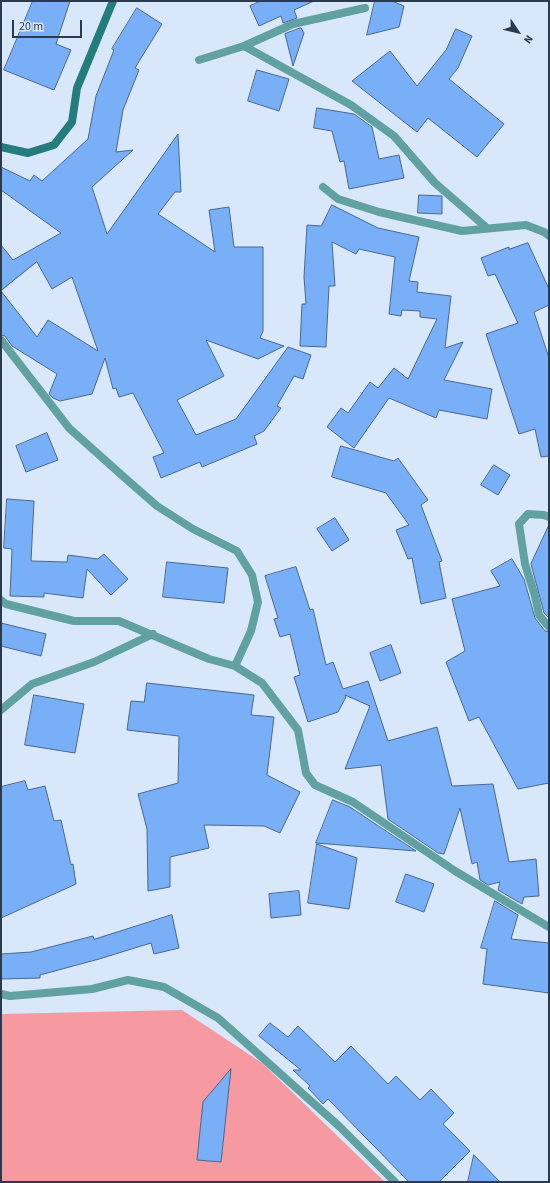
<!DOCTYPE html>
<html>
<head>
<meta charset="utf-8">
<style>
  body { margin:0 }
  #map { position:relative; width:550px; height:1183px; overflow:hidden; background:#d8e7f9; font-family:"Source Sans 3",sans-serif }
  canvas { display:block }
  .frame { position:absolute; inset:0; border:2px solid #2c3a4d; pointer-events:none }
  .north { position:absolute; left:498px; top:12px; width:40px; height:40px; -webkit-text-stroke:3px #d8e7f9; paint-order:stroke; rotate:125deg; font-size:11px; font-weight:700; line-height:16px; text-align:center; color:#2c3a4d }
  .north::after { content:''; display:block; margin:auto; width:14px; height:18px; background:#2c3a4d; clip-path:polygon(50% 0,100% 100%,50% 72%,0 100%) }
  .scale { position:absolute; left:12px; top:20px; width:70px; height:18px; box-sizing:border-box; border:2px solid #2c3a4d; border-top:0; padding-left:5px; font-size:12px; line-height:14px; white-space:nowrap; color:#2c3a4d; -webkit-text-stroke:3px #d8e7f9; paint-order:stroke }
</style>
</head>
<body>
<div id="map">
<canvas width="550" height="1183"></canvas>
<div class="frame"></div>
<div class="north">N</div>
<div class="scale">20 m</div>
</div>
<script>
const context = document.querySelector('canvas').getContext('2d');
context.lineJoin = 'round';
function paint(path, color) { context.fillStyle = color; context.fill(path, 'evenodd'); }
function trace(path, color, width, dash) { context.strokeStyle = color; context.lineWidth = width; context.lineCap = dash ? 'butt' : 'round'; context.setLineDash(dash || []); context.stroke(path); }
const green = new Path2D(`
  M 182,1010 L 262,1063 L 385,1182 L 1,1182 L 1,1014 Z`);
const building = new Path2D(`
  M 33,1 L 70,1 L 56,44 L 71,50 L 54,90 L 4,70 Z
  M 261,1 L 314,1 L 294,10 L 297,18 L 283,23 L 281,16 L 259,26 L 250,6 Z
  M 375,1 L 392,1 L 404,6 L 399,27 L 367,35 Z
  M 137,8 L 162,24 L 135,68 L 139,70 L 123,110 L 116,152 L 133,150 L 92,187 L 107,234 L 178,134 L 181,192 L 175,192 L 158,214 L 215,252 L 209,210 L 229,207 L 234,247 L 263,247 L 263,331 L 260,338 L 284,346 L 258,359 L 206,340 L 224,376 L 177,400 L 196,435 L 236,419 L 288,347 L 311,355 L 303,379 L 294,376 L 277,406 L 281,408 L 264,431 L 254,436 L 257,444 L 202,467 L 200,462 L 161,478 L 153,457 L 164,453 L 133,393 L 119,397 L 116,388 L 113,389 L 105,358 L 92,394 L 60,401 L 53,398 L 49,394 L 57,374 L 12,346 L 5,336 L 1,335 L 1,245 L 13,260 L 61,233 L 1,190 L 1,167 L 30,181 L 34,175 L 42,181 L 88,139 L 96,96 L 114,50 L 112,49 ZM 37,262 L 52,289 L 72,277 L 98,351 L 48,320 L 37,337 L 1,291 Z
  M 301,28 L 304,33 L 293,66 L 285,34 Z
  M 456,29 L 472,36 L 458,68 L 449,79 L 504,124 L 477,157 L 428,118 L 417,132 L 352,81 L 390,51 L 417,86 L 446,50 Z
  M 257,70 L 289,79 L 279,111 L 248,101 Z
  M 317,108 L 354,114 L 372,127 L 379,159 L 399,155 L 404,178 L 349,189 L 344,161 L 340,162 L 332,131 L 314,128 Z
  M 419,195 L 442,196 L 442,214 L 418,213 Z
  M 332,205 L 378,228 L 419,237 L 409,281 L 418,282 L 417,292 L 451,296 L 445,348 L 463,342 L 444,380 L 492,389 L 487,419 L 439,410 L 436,418 L 389,398 L 354,448 L 327,427 L 341,408 L 348,413 L 370,382 L 378,388 L 394,368 L 408,379 L 437,319 L 420,317 L 420,311 L 402,310 L 401,316 L 389,314 L 395,257 L 359,249 L 356,254 L 332,242 L 335,286 L 329,286 L 326,347 L 300,346 L 302,304 L 306,304 L 304,277 L 307,225 L 321,226 Z
  M 528,243 L 549,289 L 549,305 L 534,312 L 549,358 L 549,456 L 541,457 L 535,429 L 519,434 L 486,334 L 518,323 L 495,274 L 488,276 L 481,258 L 509,247 L 509,249 Z
  M 47,433 L 58,460 L 26,472 L 16,446 Z
  M 341,446 L 394,461 L 398,458 L 428,500 L 421,505 L 442,561 L 439,562 L 446,598 L 421,604 L 412,558 L 408,559 L 396,530 L 409,525 L 386,493 L 332,477 Z
  M 494,465 L 510,475 L 498,495 L 481,485 Z
  M 7,499 L 34,501 L 31,561 L 67,562 L 68,555 L 98,559 L 104,554 L 128,579 L 111,595 L 87,569 L 83,598 L 44,593 L 44,597 L 10,596 L 12,549 L 4,548 Z
  M 335,518 L 349,540 L 332,551 L 317,529 Z
  M 549,525 L 549,618 L 544,613 L 531,564 Z
  M 512,559 L 524,579 L 535,618 L 545,631 L 549,632 L 549,783 L 518,789 L 479,717 L 469,721 L 446,662 L 465,651 L 452,599 L 500,586 L 491,571 Z
  M 167,562 L 228,568 L 224,603 L 163,597 Z
  M 296,567 L 310,610 L 313,609 L 326,665 L 333,662 L 343,689 L 368,681 L 388,741 L 437,727 L 452,786 L 493,784 L 509,862 L 536,859 L 539,896 L 524,897 L 522,904 L 498,890 L 500,882 L 488,885 L 480,880 L 477,862 L 472,864 L 460,808 L 444,854 L 438,853 L 388,819 L 381,765 L 345,769 L 370,706 L 345,695 L 346,697 L 338,712 L 308,722 L 294,677 L 300,675 L 290,634 L 280,637 L 274,619 L 278,618 L 265,576 Z
  M 1,623 L 46,634 L 41,656 L 1,646 Z
  M 391,645 L 401,673 L 380,681 L 370,653 Z
  M 147,683 L 254,695 L 251,715 L 274,717 L 267,775 L 300,792 L 280,833 L 264,826 L 204,825 L 209,848 L 170,857 L 170,887 L 148,891 L 147,829 L 138,794 L 178,783 L 179,736 L 127,730 L 131,701 L 144,702 Z
  M 34,695 L 84,704 L 75,753 L 25,745 Z
  M 25,781 L 28,790 L 45,786 L 54,821 L 61,820 L 71,865 L 73,864 L 76,884 L 1,918 L 1,787 Z
  M 333,800 L 350,807 L 416,851 L 316,843 Z
  M 317,844 L 357,858 L 349,909 L 308,903 Z
  M 406,874 L 434,884 L 424,912 L 396,902 Z
  M 299,891 L 301,915 L 271,918 L 269,894 Z
  M 495,901 L 518,915 L 511,939 L 549,943 L 549,993 L 483,984 L 487,949 L 481,948 Z
  M 172,915 L 179,948 L 154,954 L 151,943 L 99,959 L 40,975 L 40,978 L 1,979 L 1,954 L 31,952 L 93,936 L 94,939 Z
  M 270,1023 L 288,1037 L 298,1026 L 335,1062 L 351,1046 L 388,1084 L 396,1076 L 420,1100 L 431,1089 L 454,1113 L 443,1124 L 470,1151 L 439,1182 L 409,1182 L 328,1099 L 323,1104 L 308,1088 L 310,1086 L 293,1070 L 301,1070 L 259,1036 Z
  M 231,1069 L 221,1162 L 197,1160 L 203,1102 Z
  M 474,1155 L 500,1182 L 468,1182 Z`);
const street = new Path2D(`
  M 244,46 L 293,24 L 365,8
  M 199,60 L 244,46 L 351,105 L 394,136 L 435,183 L 487,228
  M 323,187 L 338,199 L 379,212 L 462,231 L 526,225 L 544,232 L 549,236
  M 1,340 L 69,428 L 125,478 L 157,506 L 193,529 L 237,551 L 252,575 L 258,602 L 251,631 L 235,666
  M 549,517 L 544,515 L 528,514 L 519,524 L 525,564 L 535,596 L 539,615 L 549,627
  M 1,600 L 6,604 L 74,621 L 119,621 L 209,659 L 235,666 L 262,683 L 298,730 L 306,773 L 315,785 L 353,802 L 455,871 L 549,927
  M 1,710 L 32,684 L 94,662 L 153,634
  M 1,994 L 10,996 L 92,989 L 128,980 L 164,987 L 218,1018 L 340,1127 L 395,1182`);
const secondary = new Path2D(`
  M 1,147 L 28,153 L 54,145 L 72,122 L 77,88 L 113,1`);
paint(green, '#f799a0');
paint(building, '#79aff6');
trace(building, '#496890', 1);
trace(street, '#61a1a1', 8);
trace(secondary, '#247c7c', 8);
</script>
</body>
</html>
